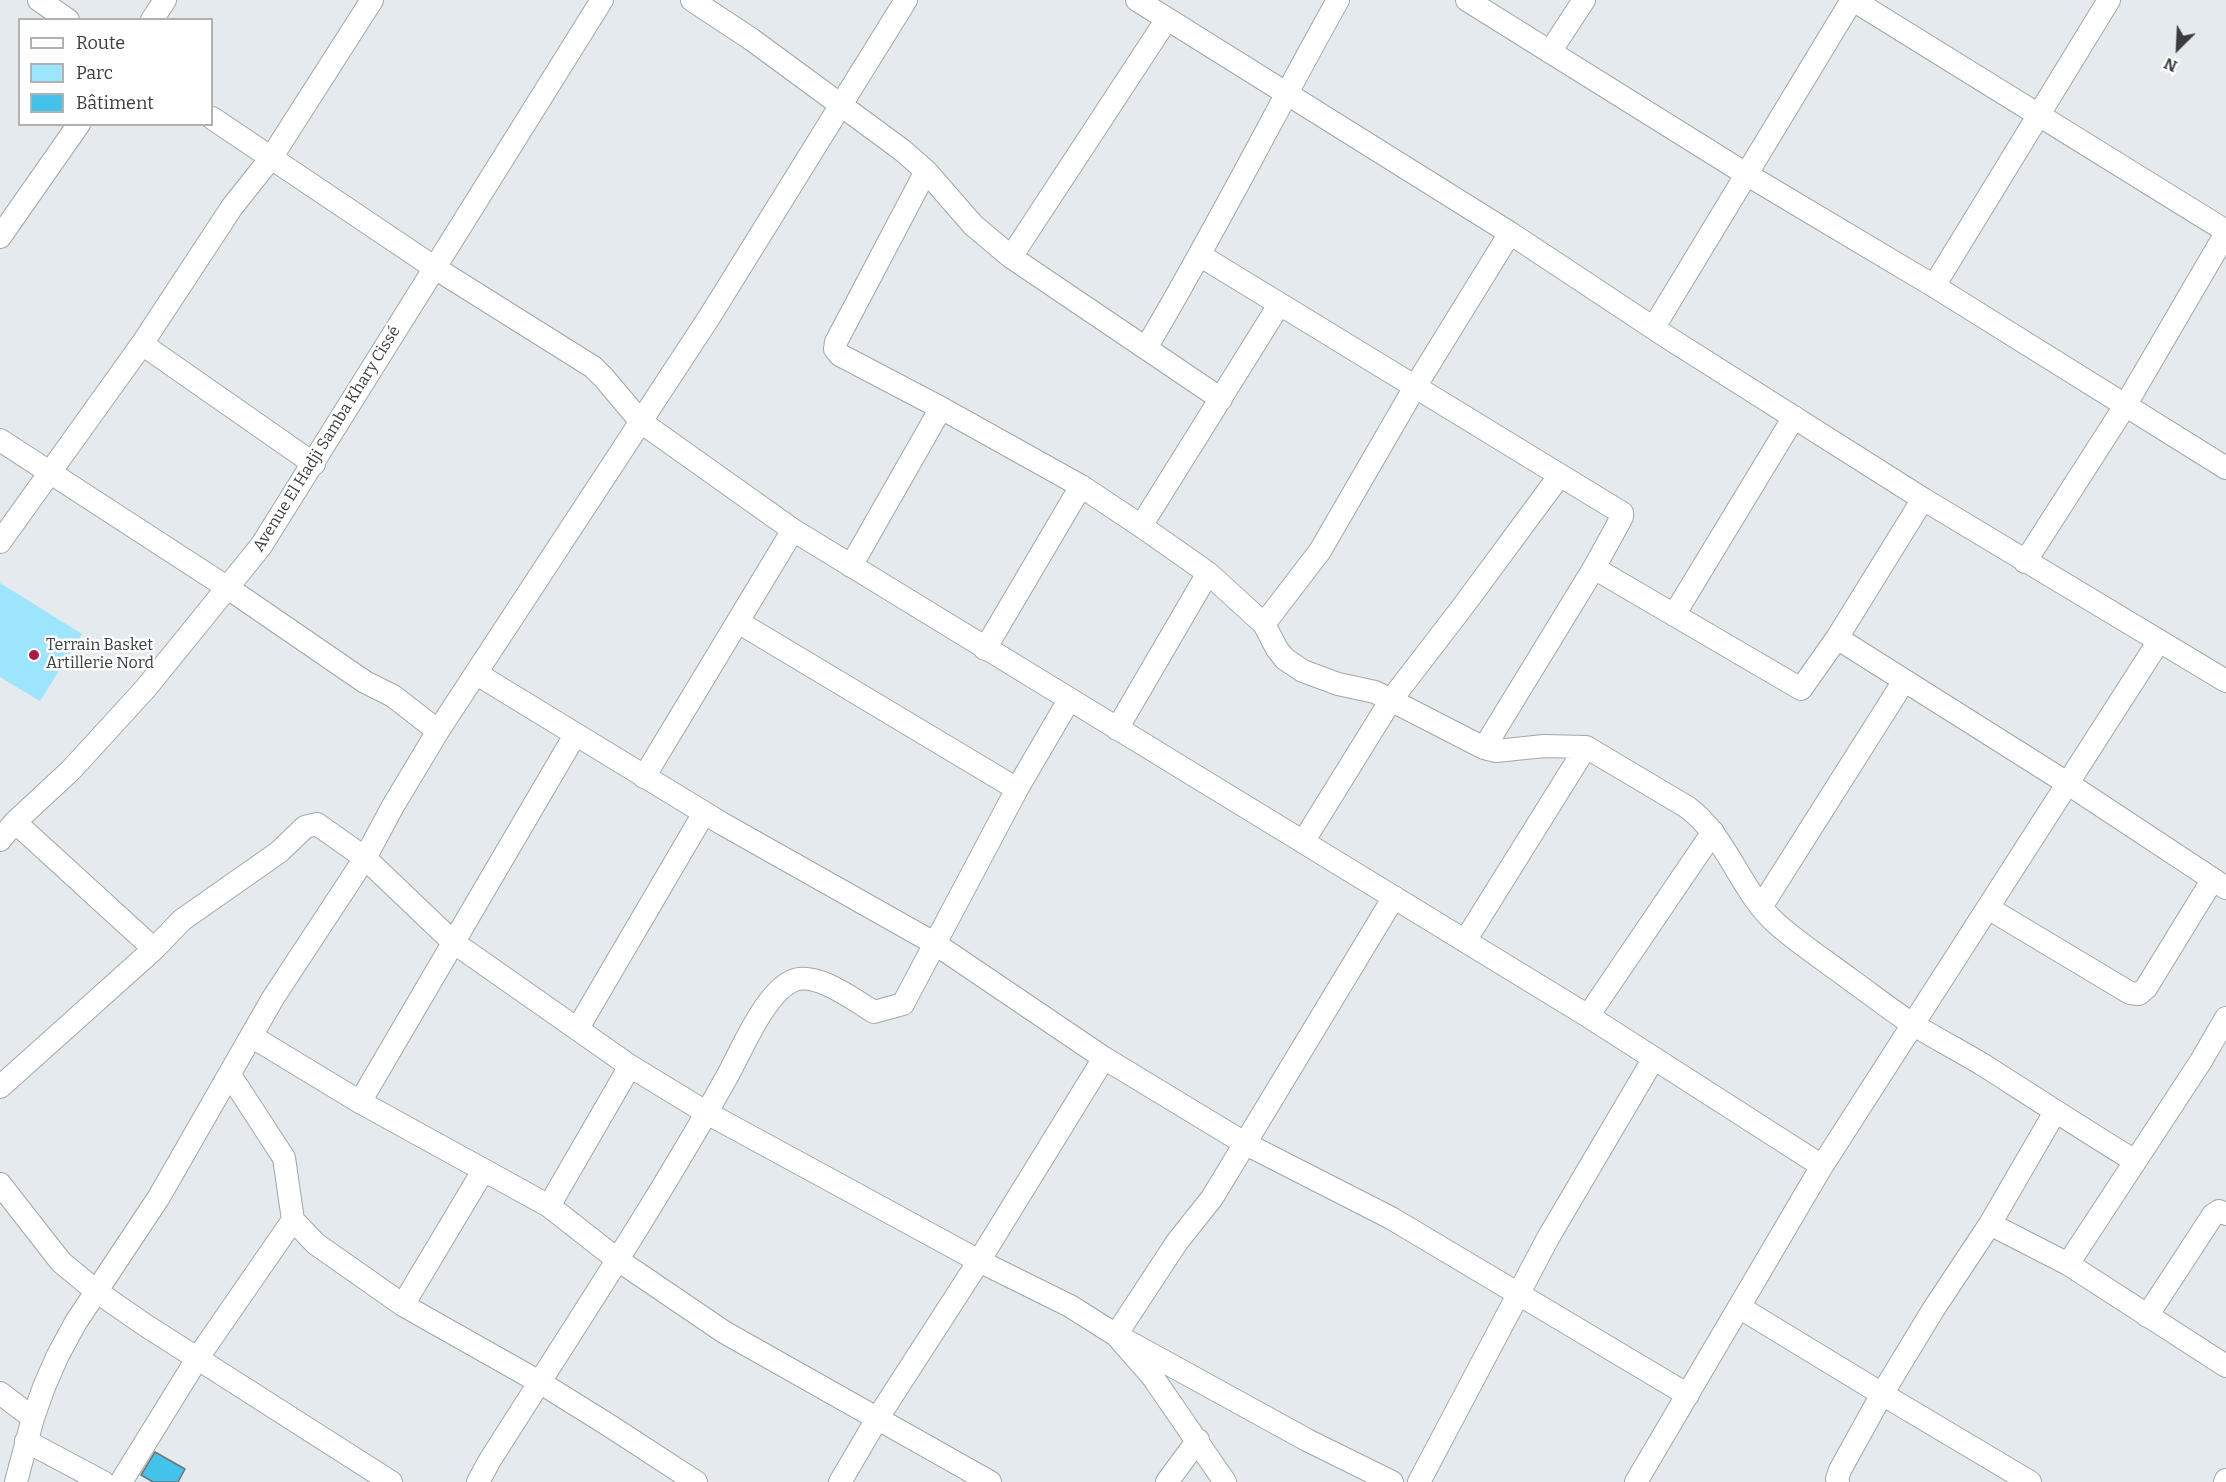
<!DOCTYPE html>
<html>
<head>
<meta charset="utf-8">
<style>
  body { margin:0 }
  #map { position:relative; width:2226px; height:1482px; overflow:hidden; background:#e4eaed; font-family:Bitter,serif }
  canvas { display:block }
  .legend { position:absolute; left:18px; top:18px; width:195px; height:108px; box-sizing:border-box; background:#fff; border:2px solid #b0b1b2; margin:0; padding:8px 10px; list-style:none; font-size:18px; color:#3a3d3e }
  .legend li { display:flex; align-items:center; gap:12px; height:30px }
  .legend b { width:30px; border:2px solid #b0b1b2 }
  .north { position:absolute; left:2148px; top:18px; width:60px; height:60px; -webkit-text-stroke:4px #fff; paint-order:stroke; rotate:204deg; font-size:16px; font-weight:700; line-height:24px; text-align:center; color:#3a3d3e }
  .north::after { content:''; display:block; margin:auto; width:21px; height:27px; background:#3a3d3e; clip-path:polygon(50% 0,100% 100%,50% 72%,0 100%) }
</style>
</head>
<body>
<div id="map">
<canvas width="2226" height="1482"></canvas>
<ul class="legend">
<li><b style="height:8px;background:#fff"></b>Route</li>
<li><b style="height:16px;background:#9de4fd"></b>Parc</li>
<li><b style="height:16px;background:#42c3e9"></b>Bâtiment</li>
</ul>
<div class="north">N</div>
</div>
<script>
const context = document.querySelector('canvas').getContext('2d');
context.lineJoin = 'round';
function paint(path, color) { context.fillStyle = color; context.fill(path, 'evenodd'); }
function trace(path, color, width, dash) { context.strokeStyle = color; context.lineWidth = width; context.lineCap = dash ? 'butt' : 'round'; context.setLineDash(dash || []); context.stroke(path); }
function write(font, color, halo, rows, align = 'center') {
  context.font = font + ' Bitter,serif'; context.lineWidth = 5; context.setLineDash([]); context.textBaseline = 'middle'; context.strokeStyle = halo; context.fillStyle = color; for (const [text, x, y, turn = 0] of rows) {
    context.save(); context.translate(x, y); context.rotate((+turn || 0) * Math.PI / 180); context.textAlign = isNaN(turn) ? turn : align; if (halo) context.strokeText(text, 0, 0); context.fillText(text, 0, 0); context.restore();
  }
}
const green = new Path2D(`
  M 0,583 L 82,634 L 40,701 L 0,677 Z`);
const building = new Path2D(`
  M 155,1452 L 185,1469 L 178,1482 L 153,1482 L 141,1475 Z`);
const minor = new Path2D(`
  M 39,0 L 68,20
  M 692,0 L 751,39 L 902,150 L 926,171 L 973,225 L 1011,257 L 1221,399
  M 1137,0 L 1510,233 L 1667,337 L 1923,499 L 2226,681
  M 1467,0 L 1746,174 L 1934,286 L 2226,468
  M 1853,0 L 2226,231
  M 152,20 L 165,0
  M 1550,52 L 1584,0
  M 212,118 L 435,268 L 593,367 L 604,378 L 641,422 L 793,530 L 1588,1016 L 1822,1166
  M 926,171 L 836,342 L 835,349 L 840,355 L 941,408 L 1081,486 L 1141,526 L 1208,573 L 1264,624 L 1277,649 L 1285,659 L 1303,671 L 1338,684 L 1375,692 L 1484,748 L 1496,751 L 1544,746 L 1586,747 L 1687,807 C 1728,837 1740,892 1778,925 C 1801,945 1827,962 1851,980 C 1872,995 1892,1011 1914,1025 C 1937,1039 1962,1052 1985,1066 C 2035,1098 2084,1130 2135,1161
  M 0,237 L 79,124
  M 1201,256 L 1622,513 L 1622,517 L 1594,568 L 1484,748
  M 1011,257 L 1167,19
  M 1934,286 L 2109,0
  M 1654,327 L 1852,0
  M 142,344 L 314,464
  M 1146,348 C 1214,234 1273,116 1338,0
  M 0,440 L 228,588 L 365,682 L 393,696 L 438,731
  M 1141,526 L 1279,305
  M 0,542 L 142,344 L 232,207 L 271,158 L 372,0
  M 2025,562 L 2125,406 L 2226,233
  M 851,566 L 941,408
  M 1594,568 L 1801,689 L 1837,638 L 1923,499
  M 1674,615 L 1794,417
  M 738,622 L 1017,789
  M 1264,624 L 1320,551 L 1415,387 L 1510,233
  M 1837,638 L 2067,783 L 2226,888
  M 985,649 L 1081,486
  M 477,674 L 721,823 L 934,943 L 1104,1058 L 1246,1144 L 1391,1218 L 1688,1395
  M 1117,729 L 1208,573
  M 644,777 L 793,530
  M 15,822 L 154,949
  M 0,840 L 15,822 L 71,770 L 146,688 L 261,546 L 602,0
  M 1303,842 L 1391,700 L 1464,605 L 1560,475
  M 1761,907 L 1904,681
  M 1988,908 L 2130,993 L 2139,994 L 2146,988 L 2213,879
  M 1465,941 L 1586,747
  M 1588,1016 L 1713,832
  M 578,1028 L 704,813
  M 251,1036 L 360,1102 L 549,1206 L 618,1260 L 724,1332 L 990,1482
  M 230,1075 L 284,1158 L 293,1220 L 316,1244 L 403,1305 L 541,1383 L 610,1426 L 696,1482
  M 0,1087 L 154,949 L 182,920 L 279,852 L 305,827 L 317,824 L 365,858 L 453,942 L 630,1066 L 707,1113 L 979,1261 L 1070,1306 L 1116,1335 L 1152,1376 L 1225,1482
  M 360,1102 L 575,735
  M 0,1184 L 61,1262 L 96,1291 L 145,1325 L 391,1482
  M 549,1206 L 630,1066
  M 1990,1224 L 2068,1264 L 2226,1366
  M 2068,1264 L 2201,1061 L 2226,1018
  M 403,1305 L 483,1171
  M 1739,1307 L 1882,1394 L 2030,1482
  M 2147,1316 L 2213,1215 L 2219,1211 L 2226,1214
  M 0,1393 L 33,1418
  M 26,1441 L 103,1482
  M 16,1482 L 33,1418 L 44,1387 L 58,1355 L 76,1322 L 159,1197 L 273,998 L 365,858 L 393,806 L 438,731 L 710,316 L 906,0
  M 121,1482 L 197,1359 L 293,1220
  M 478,1482 L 490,1460 C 571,1332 655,1206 729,1073 C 743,1047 765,994 792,981 C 815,970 854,1000 874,1012 L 903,1004 L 1017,789 L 1069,700
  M 840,1482 L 877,1419 L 979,1261 L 1104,1058
  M 1167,1482 L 1198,1440
  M 1392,1482 L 1307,1440 L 1116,1335 L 1177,1242 L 1212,1198 L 1394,897
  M 1419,1482 L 1548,1238 L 1654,1058
  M 1636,1482 L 1822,1166 L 2159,641
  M 1838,1482 L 1837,1479 L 1840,1470 L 1882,1394 L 1933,1310 L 1990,1224 L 2055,1112
  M 2225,1482 L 2226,1480`);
const markers = [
  [34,655,6,"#ad1945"]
];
const streetNames = [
  ["Avenue El Hadji Samba Khary Cissé",327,439,-58]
];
const poiNames = [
  ["Terrain Basket",46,646],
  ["Artillerie Nord",46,664]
];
paint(green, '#9de4fd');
paint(building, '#42c3e9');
trace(building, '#6f7577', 1.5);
trace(minor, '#a0a7a9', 24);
trace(minor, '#fff', 22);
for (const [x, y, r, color] of markers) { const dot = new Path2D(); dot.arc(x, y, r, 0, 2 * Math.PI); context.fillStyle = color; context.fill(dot); trace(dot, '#fff', 2); }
write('16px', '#3a3d3e', '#fff', streetNames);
write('16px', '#3a3d3e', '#fff', poiNames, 'left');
</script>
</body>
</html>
